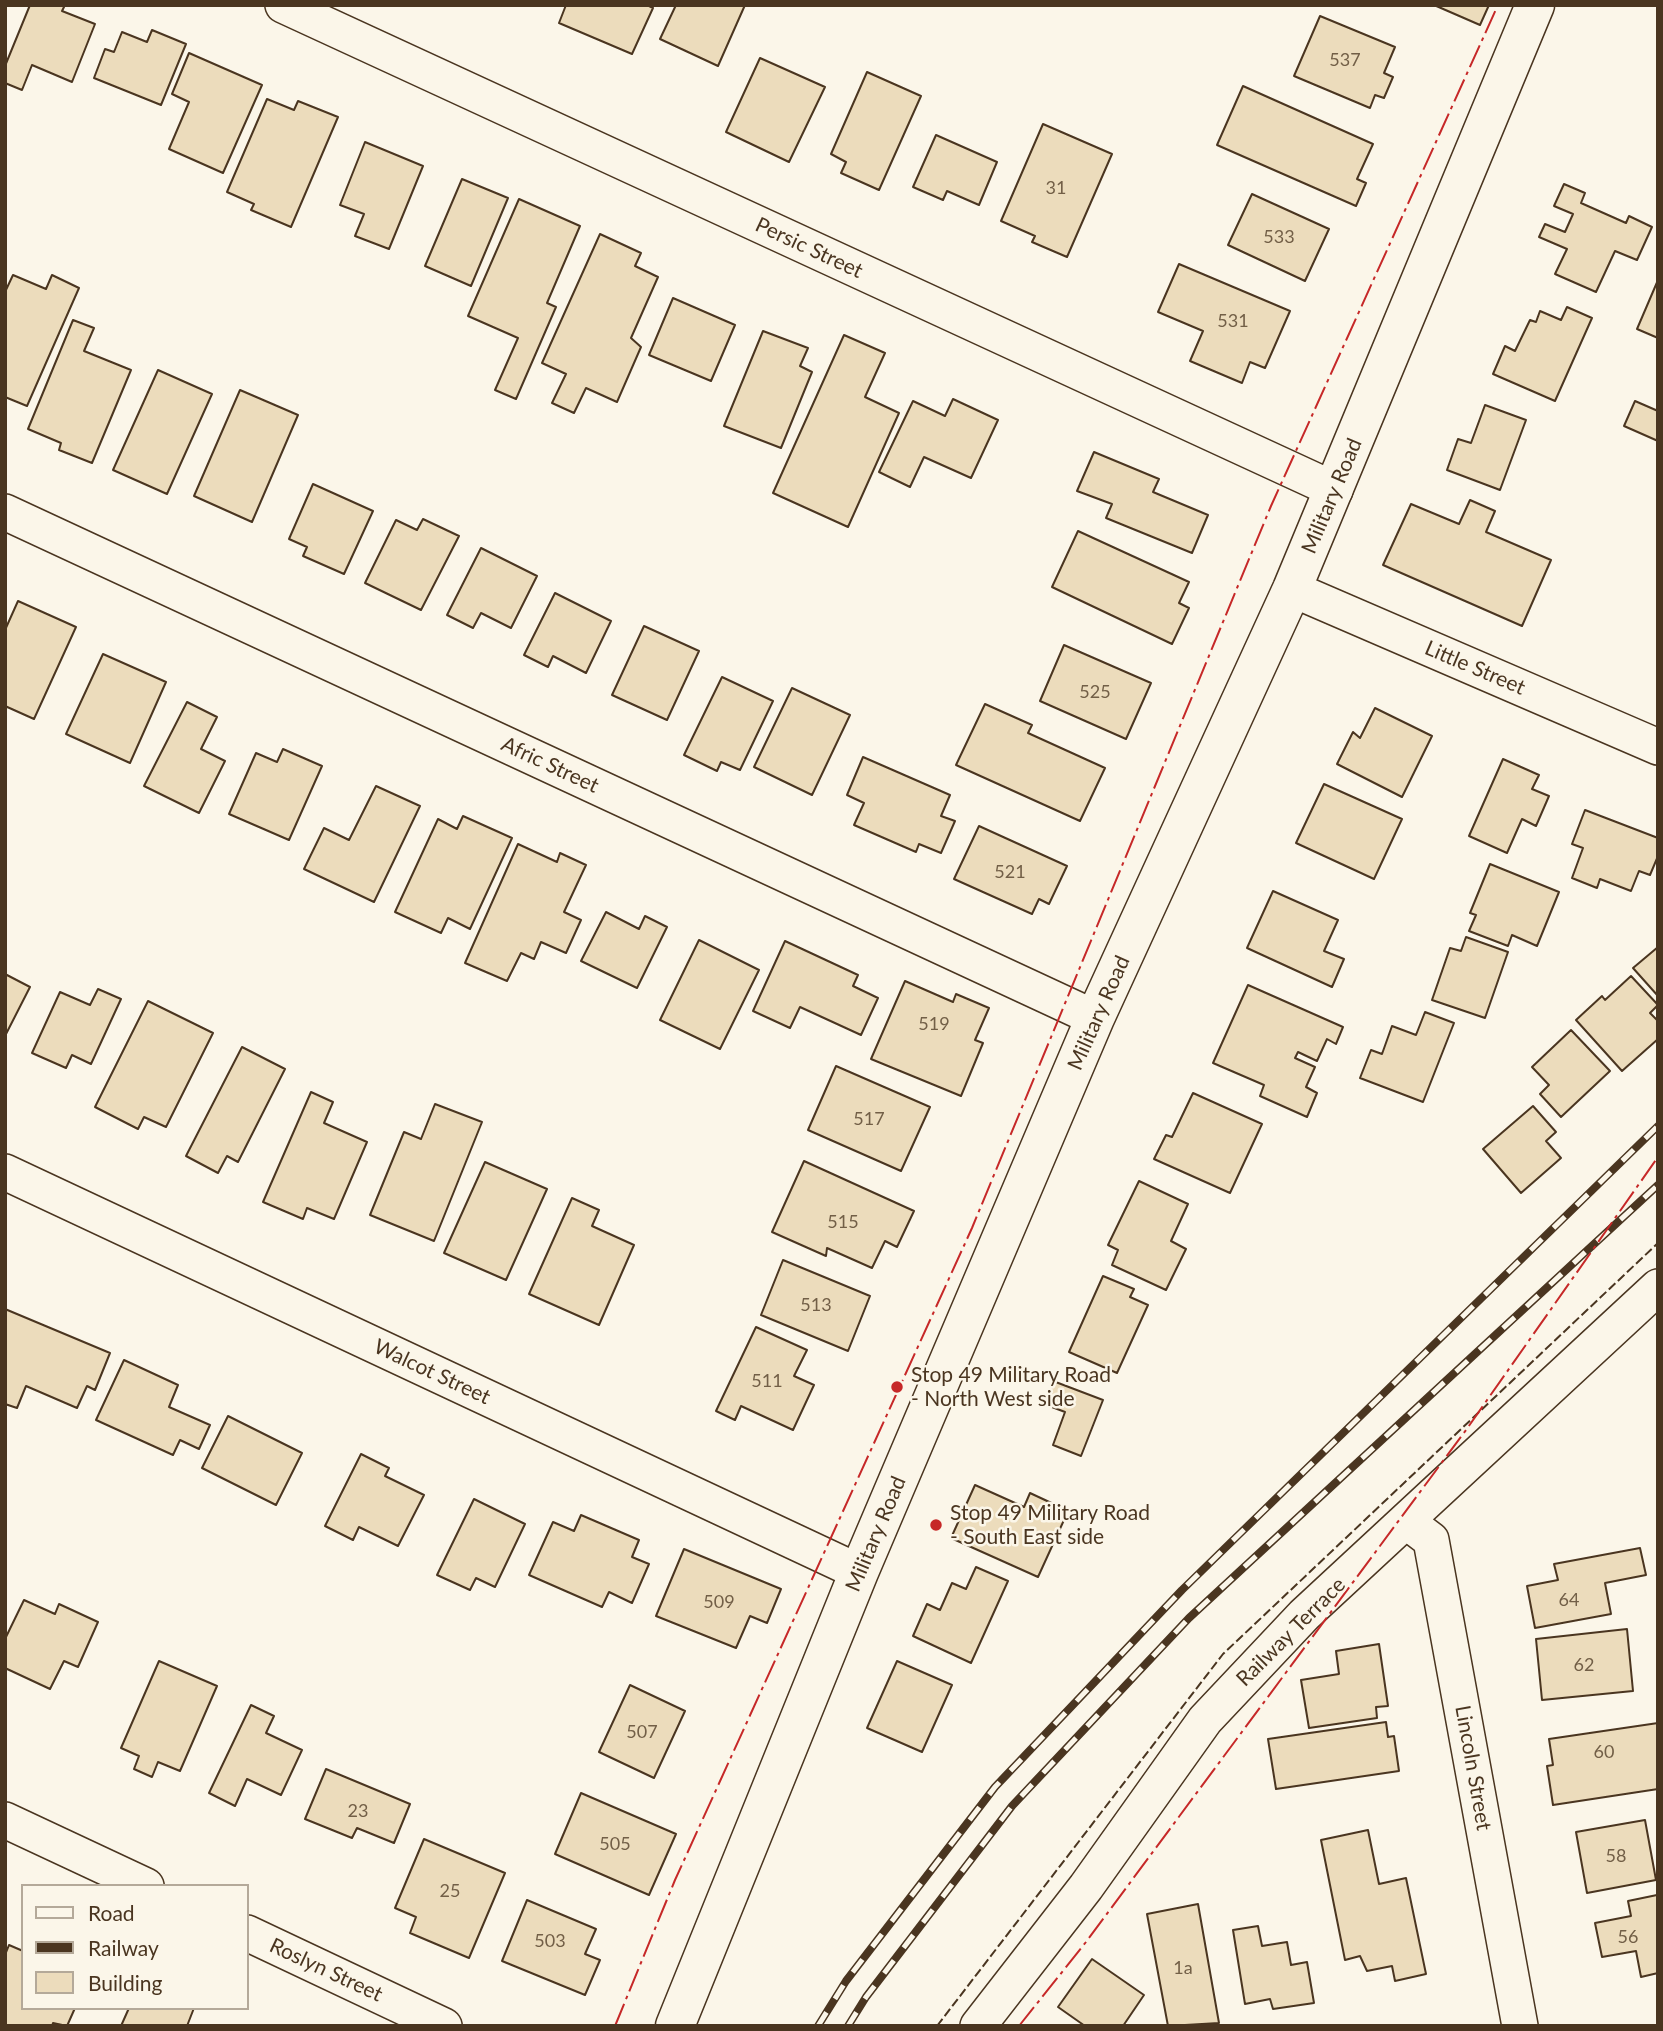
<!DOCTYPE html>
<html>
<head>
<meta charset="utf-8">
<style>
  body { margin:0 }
  #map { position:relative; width:1663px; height:2031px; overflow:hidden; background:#fbf6e9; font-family:Lato,sans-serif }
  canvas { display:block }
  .frame { position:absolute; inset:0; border:7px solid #4a3520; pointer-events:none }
  .legend { position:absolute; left:21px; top:1884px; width:228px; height:126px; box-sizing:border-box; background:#fbf6e9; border:2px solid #b4a999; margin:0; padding:9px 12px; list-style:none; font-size:21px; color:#4a3520 }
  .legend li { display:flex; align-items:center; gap:14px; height:35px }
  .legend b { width:35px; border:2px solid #b4a999 }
</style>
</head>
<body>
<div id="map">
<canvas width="1663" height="2031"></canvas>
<div class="frame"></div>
<ul class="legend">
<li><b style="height:9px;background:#fbf6e9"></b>Road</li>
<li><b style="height:9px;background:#4a3520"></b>Railway</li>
<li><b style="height:19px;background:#ecdcbc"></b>Building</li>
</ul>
</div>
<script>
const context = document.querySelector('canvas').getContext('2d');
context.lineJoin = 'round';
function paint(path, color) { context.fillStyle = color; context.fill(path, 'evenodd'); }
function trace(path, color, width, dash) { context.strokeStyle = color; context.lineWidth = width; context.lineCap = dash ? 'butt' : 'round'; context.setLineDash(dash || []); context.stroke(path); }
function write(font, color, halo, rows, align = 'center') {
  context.font = font + ' Lato,sans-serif'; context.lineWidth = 5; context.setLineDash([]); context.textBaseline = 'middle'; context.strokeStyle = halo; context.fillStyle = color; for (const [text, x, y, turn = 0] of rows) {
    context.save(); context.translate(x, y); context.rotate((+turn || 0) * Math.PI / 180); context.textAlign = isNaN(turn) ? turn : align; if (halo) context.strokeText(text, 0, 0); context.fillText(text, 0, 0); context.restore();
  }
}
const building = new Path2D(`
  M 30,5 L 65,5 L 62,11 L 95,24 L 72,82 L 32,65 L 22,90 L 5,83 L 5,66 Z
  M 566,5 L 647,5 L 653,8 L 632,54 L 559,23 Z
  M 676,5 L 745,5 L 718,66 L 660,39 Z
  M 1434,5 L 1489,5 L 1480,25 Z
  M 1320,16 L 1395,47 L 1384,73 L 1393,77 L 1384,98 L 1375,95 L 1370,108 L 1294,76 Z
  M 152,30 L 186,44 L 161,105 L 94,78 L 105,49 L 114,52 L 122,32 L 147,42 Z
  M 189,53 L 262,85 L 223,173 L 169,149 L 189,102 L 172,94 Z
  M 760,58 L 825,87 L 789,162 L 726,132 Z
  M 867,72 L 921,96 L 879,190 L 841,173 L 846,162 L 831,154 Z
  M 1243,86 L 1373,144 L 1357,179 L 1366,183 L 1356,206 L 1217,145 Z
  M 267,99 L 294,110 L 298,101 L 338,117 L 291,227 L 251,210 L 254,204 L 227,192 Z
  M 1043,124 L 1112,154 L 1067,257 L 1032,242 L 1035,236 L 1001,221 Z
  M 936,135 L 997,162 L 979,205 L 947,191 L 943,200 L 913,187 Z
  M 365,142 L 423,166 L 389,249 L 355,236 L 364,214 L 340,205 Z
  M 462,179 L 508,198 L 471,286 L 425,266 Z
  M 1564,184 L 1585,193 L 1581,203 L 1626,223 L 1629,216 L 1652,227 L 1637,260 L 1615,251 L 1596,292 L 1555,274 L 1567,249 L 1539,237 L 1545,224 L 1565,232 L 1573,214 L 1554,206 Z
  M 1252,194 L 1329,229 L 1305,281 L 1228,245 Z
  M 519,199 L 580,226 L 547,303 L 556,307 L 516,399 L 495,390 L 518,338 L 468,316 Z
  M 600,234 L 641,253 L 635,266 L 658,277 L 631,338 L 641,347 L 617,402 L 586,388 L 574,413 L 552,403 L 566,374 L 542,363 Z
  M 1179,264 L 1290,311 L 1265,368 L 1250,362 L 1242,383 L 1190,361 L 1203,331 L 1158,312 Z
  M 13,275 L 46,289 L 52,275 L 79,288 L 27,406 L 5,397 L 5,292 Z
  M 1658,280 L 1658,338 L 1637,329 Z
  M 673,298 L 735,325 L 711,381 L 649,355 Z
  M 1567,307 L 1592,318 L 1555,401 L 1493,374 L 1505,346 L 1515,351 L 1530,320 L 1536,322 L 1540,311 L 1561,320 Z
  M 73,320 L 94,328 L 84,351 L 131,370 L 92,463 L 59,450 L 61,443 L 28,429 Z
  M 763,331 L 808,348 L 800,366 L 812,372 L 781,448 L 724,426 Z
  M 844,335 L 885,353 L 865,397 L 899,413 L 848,527 L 773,493 Z
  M 158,370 L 212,394 L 167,494 L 113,470 Z
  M 240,390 L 298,415 L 252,522 L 194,496 Z
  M 953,399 L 998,420 L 971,478 L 924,457 L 910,487 L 879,472 L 913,401 L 945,416 Z
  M 1635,401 L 1658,411 L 1658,441 L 1624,426 Z
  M 1485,405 L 1526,420 L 1500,490 L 1447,470 L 1458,439 L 1471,443 Z
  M 1094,452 L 1159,479 L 1153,492 L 1208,515 L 1192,553 L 1106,518 L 1112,504 L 1077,491 Z
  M 313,484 L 373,511 L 344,574 L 303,556 L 307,547 L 289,539 Z
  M 1470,500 L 1495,511 L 1486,532 L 1551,560 L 1522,626 L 1383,565 L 1411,504 L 1459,524 Z
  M 423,519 L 459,536 L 421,610 L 365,583 L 396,520 L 417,530 Z
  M 1078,531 L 1189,582 L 1179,603 L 1189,608 L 1172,644 L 1052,587 Z
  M 481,548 L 537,576 L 511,628 L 481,613 L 473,628 L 447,615 Z
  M 555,593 L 611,621 L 586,673 L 553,656 L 548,667 L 524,655 Z
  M 18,601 L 76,627 L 34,719 L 5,706 L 5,630 Z
  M 644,626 L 699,651 L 667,720 L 612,695 Z
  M 1064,645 L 1151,683 L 1126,739 L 1040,701 Z
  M 103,654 L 166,682 L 130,763 L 66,734 Z
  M 722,677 L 773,701 L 740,770 L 721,762 L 717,771 L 684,755 Z
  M 792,688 L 850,715 L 812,795 L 754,767 Z
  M 187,702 L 217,717 L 201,749 L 225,761 L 199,813 L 144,786 Z
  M 985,704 L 1032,725 L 1028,733 L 1105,768 L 1080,821 L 956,765 Z
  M 1375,708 L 1432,736 L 1402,797 L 1337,764 L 1353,732 L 1360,738 Z
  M 283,749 L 322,766 L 289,840 L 229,814 L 256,753 L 277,762 Z
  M 863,757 L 950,795 L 941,816 L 955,821 L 941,853 L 919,844 L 916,852 L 854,825 L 864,803 L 847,795 Z
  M 1503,759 L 1539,775 L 1532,789 L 1549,796 L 1536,826 L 1522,819 L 1507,853 L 1469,836 Z
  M 1324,784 L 1402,819 L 1374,879 L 1296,843 Z
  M 376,786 L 420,806 L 374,902 L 304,869 L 324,828 L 349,840 Z
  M 1585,810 L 1658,838 L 1658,856 L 1650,875 L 1639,871 L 1631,891 L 1600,879 L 1597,888 L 1572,878 L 1583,848 L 1572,844 Z
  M 463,816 L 512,838 L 470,929 L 448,918 L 441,933 L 395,912 L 438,819 L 457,829 Z
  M 979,826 L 1067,866 L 1049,904 L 1039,899 L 1032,914 L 954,879 Z
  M 518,844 L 557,862 L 560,853 L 586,865 L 564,912 L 581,920 L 566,953 L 541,942 L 534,959 L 521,953 L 507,981 L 465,963 Z
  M 1490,864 L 1559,892 L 1537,946 L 1512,935 L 1508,946 L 1469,931 L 1476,915 L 1470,913 Z
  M 1273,891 L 1338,920 L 1324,951 L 1344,959 L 1332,987 L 1247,948 Z
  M 606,912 L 639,929 L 645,916 L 667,927 L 637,988 L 581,961 Z
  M 1466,937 L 1508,952 L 1485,1018 L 1432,1000 L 1450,948 L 1461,951 Z
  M 699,940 L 759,970 L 720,1049 L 660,1020 Z
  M 785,941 L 858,975 L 853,986 L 878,998 L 861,1035 L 800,1007 L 790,1028 L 753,1011 Z
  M 1658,947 L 1658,996 L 1633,968 Z
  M 5,974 L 30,987 L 5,1036 Z
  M 1631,976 L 1658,1005 L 1650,1013 L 1658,1021 L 1658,1039 L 1622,1071 L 1576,1020 L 1602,996 L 1605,1000 Z
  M 905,981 L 953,1002 L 956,994 L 989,1008 L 975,1040 L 983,1043 L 961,1096 L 871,1059 Z
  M 1248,985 L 1343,1027 L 1336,1044 L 1327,1039 L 1317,1061 L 1298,1052 L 1295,1058 L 1315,1067 L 1306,1087 L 1317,1093 L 1307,1117 L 1260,1096 L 1264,1085 L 1213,1063 Z
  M 98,989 L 121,999 L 91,1064 L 72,1055 L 66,1068 L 32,1053 L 60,992 L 90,1005 Z
  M 148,1001 L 213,1033 L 166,1127 L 144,1117 L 138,1129 L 95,1107 Z
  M 1425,1012 L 1454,1023 L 1423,1102 L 1360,1078 L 1371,1050 L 1382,1054 L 1392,1026 L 1416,1035 Z
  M 1571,1030 L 1610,1071 L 1561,1117 L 1540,1094 L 1549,1085 L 1532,1067 Z
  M 242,1047 L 285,1069 L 238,1162 L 227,1156 L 218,1173 L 186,1156 Z
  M 836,1066 L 930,1107 L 901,1171 L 808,1130 Z
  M 311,1092 L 333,1102 L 324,1123 L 367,1142 L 334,1219 L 307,1208 L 303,1219 L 263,1202 Z
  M 1193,1093 L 1262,1124 L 1230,1193 L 1154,1159 L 1166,1135 L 1172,1137 Z
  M 435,1104 L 482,1122 L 434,1241 L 370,1215 L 404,1132 L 421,1139 Z
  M 1533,1106 L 1556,1132 L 1546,1141 L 1561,1158 L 1521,1193 L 1483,1149 Z
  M 804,1161 L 914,1211 L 897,1247 L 885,1241 L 872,1268 L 827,1248 L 826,1256 L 772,1232 Z
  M 485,1162 L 547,1189 L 506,1280 L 444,1253 Z
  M 1139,1181 L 1188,1204 L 1171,1241 L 1186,1249 L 1166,1290 L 1112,1265 L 1118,1250 L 1108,1245 Z
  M 572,1198 L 599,1210 L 592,1226 L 634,1245 L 599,1325 L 529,1294 Z
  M 783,1260 L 870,1296 L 848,1351 L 761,1315 Z
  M 1103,1276 L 1134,1289 L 1130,1297 L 1148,1305 L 1117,1373 L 1069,1352 Z
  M 5,1309 L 110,1353 L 95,1390 L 87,1386 L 77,1408 L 26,1386 L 17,1408 L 5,1404 Z
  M 756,1327 L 807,1350 L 794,1376 L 814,1385 L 793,1430 L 741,1406 L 735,1420 L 716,1411 Z
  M 124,1360 L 178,1385 L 169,1407 L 210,1425 L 199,1449 L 180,1440 L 173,1455 L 96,1420 Z
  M 1053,1381 L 1103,1400 L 1081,1456 L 1053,1445 L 1065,1412 L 1044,1404 Z
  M 228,1416 L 302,1453 L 276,1505 L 202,1468 Z
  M 361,1454 L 389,1468 L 385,1476 L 424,1495 L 398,1546 L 359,1527 L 353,1540 L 325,1526 Z
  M 975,1485 L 1024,1507 L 1030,1493 L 1060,1507 L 1055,1516 L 1064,1520 L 1038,1577 L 951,1538 Z
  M 474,1499 L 525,1524 L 495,1587 L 476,1578 L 470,1590 L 437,1575 Z
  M 581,1515 L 639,1540 L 632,1557 L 649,1564 L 632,1603 L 609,1592 L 602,1607 L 529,1575 L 553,1522 L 574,1531 Z
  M 1640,1548 L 1646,1575 L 1605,1583 L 1611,1614 L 1535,1628 L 1527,1586 L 1558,1580 L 1554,1564 Z
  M 684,1549 L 781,1589 L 767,1623 L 750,1616 L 736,1648 L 656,1616 Z
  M 976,1567 L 1008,1581 L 971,1663 L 913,1636 L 927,1604 L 940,1610 L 952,1583 L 966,1589 Z
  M 24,1600 L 55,1614 L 59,1604 L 98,1622 L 78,1667 L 64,1661 L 50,1689 L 5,1668 L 5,1639 Z
  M 1627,1629 L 1633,1691 L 1542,1700 L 1536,1639 Z
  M 1379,1644 L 1388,1706 L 1376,1707 L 1377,1718 L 1309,1728 L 1301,1680 L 1339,1674 L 1336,1651 Z
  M 159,1661 L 217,1686 L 180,1771 L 158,1762 L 152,1777 L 134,1769 L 139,1756 L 121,1748 Z
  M 897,1661 L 952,1685 L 922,1752 L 867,1728 Z
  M 630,1685 L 685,1711 L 654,1778 L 599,1752 Z
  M 251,1705 L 274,1716 L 266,1733 L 302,1750 L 281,1795 L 247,1779 L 235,1806 L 209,1793 Z
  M 1386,1722 L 1388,1737 L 1394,1736 L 1399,1771 L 1276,1789 L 1268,1739 Z
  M 1658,1723 L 1658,1789 L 1553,1805 L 1547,1766 L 1553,1765 L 1549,1739 Z
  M 326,1769 L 410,1804 L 394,1843 L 357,1828 L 352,1838 L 305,1819 Z
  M 581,1793 L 676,1834 L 649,1895 L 555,1854 Z
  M 1645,1820 L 1656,1880 L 1587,1893 L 1576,1832 Z
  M 1368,1830 L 1379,1884 L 1406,1878 L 1426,1974 L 1395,1981 L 1392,1966 L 1367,1971 L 1360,1956 L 1345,1960 L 1321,1840 Z
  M 424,1839 L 505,1873 L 469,1958 L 410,1933 L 416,1917 L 395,1908 Z
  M 1657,1895 L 1658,1973 L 1641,1977 L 1636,1951 L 1602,1957 L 1595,1923 L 1631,1916 L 1628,1901 Z
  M 527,1900 L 596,1929 L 585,1954 L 600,1960 L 585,1995 L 502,1961 Z
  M 1198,1904 L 1219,2023 L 1168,2026 L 1147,1914 Z
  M 1258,1926 L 1262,1946 L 1287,1942 L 1291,1965 L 1307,1962 L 1314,2003 L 1273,2009 L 1270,1999 L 1245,2004 L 1233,1930 Z
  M 9,1945 L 23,1951 L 23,2008 L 75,2008 L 67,2026 L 53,2023 L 52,2026 L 5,2026 L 5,1955 Z
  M 1092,1959 L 1144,1995 L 1123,2026 L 1085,2026 L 1058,2007 Z
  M 129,2008 L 194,2008 L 187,2026 L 121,2026 Z`);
const street = new Path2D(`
  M 283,5 L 1335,490
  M 5,512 L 1095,1018
  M 1292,589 L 1658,747
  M 5,1172 L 859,1572
  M 1406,1521 L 1431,1540 L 1520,2026
  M 5,1820 L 146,1886
  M 247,1933 L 444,2026
  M 978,2026 L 1086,1887 L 1205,1720 L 1304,1615 L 1658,1287`);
const secondary = new Path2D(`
  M 675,2026 L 859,1572 L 1095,1018 L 1292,589 L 1535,5`);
const rail = new Path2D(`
  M 818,2026 L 846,1981 L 995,1787 L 1182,1590 L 1658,1126
  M 848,2026 L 866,1997 L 1012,1806 L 1189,1618 L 1658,1185`);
const fence = new Path2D(`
  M 937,2026 L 1223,1654 L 1658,1243`);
const power = new Path2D(`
  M 615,2026 L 675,1880 L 972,1228 L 1271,506 L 1498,5
  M 1019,2026 L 1086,1942 L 1466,1430 L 1658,1157`);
const markers = [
  [897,1387,7,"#c62828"],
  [936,1525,7,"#c62828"]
];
const numberNames = [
  ["537",1345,60],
  ["31",1056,188],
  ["533",1279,237],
  ["531",1233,321],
  ["525",1095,692],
  ["521",1010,872],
  ["519",934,1024],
  ["517",869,1119],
  ["515",843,1222],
  ["513",816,1305],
  ["511",767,1381],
  ["64",1569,1600],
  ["509",719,1602],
  ["62",1584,1665],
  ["507",642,1732],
  ["60",1604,1752],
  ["23",358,1811],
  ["505",615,1844],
  ["58",1616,1856],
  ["25",450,1891],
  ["56",1628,1937],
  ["503",550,1941],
  ["1a",1183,1968]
];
const streetNames = [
  ["Persic Street",809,248,25],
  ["Military Road",1332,496,-67],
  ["Little Street",1475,668,23],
  ["Afric Street",550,765,25],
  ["Military Road",1099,1013,-66],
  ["Walcot Street",432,1372,25],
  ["Military Road",876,1534,-67],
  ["Railway Terrace",1291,1632,-45],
  ["Lincoln Street",1473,1768,80],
  ["Roslyn Street",326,1970,25]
];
const poiNames = [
  ["Stop 49 Military Road",911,1375],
  ["- North West side",911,1399],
  ["Stop 49 Military Road",950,1513],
  ["- South East side",950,1537]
];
paint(building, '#ecdcbc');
trace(building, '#4a3520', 2);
trace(street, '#4a3520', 38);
trace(secondary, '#4a3520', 41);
trace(street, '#fbf6e9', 35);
trace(secondary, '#fbf6e9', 38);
trace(rail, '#4a3520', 8);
trace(rail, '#fbf6e9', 5, [16]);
trace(fence, '#4a3520', 2, [9, 3.5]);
trace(power, '#c62828', 2, [24, 5, 3.5, 5]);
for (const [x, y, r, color] of markers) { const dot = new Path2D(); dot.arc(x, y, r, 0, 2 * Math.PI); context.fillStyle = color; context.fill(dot); trace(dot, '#fbf6e9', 2.5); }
write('18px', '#725f47', null, numberNames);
write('21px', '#4a3520', '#fbf6e9', streetNames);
write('21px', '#4a3520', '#fbf6e9', poiNames, 'left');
</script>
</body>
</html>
